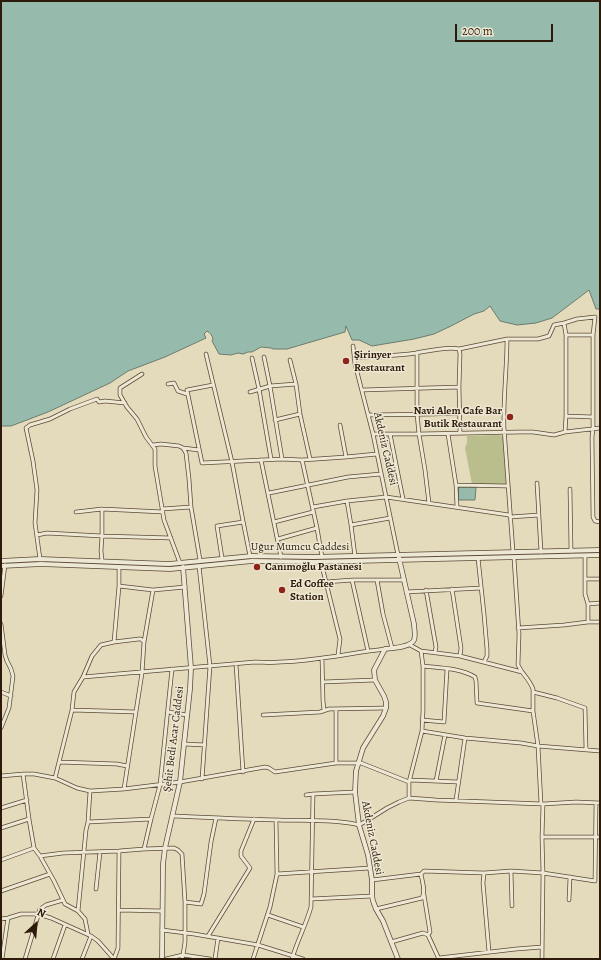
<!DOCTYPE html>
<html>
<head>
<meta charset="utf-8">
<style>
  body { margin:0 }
  #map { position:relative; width:601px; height:960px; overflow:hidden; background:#e4dbbd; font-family:Alegreya,serif }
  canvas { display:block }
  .frame { position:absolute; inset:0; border:2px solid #2e1a0a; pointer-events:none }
  .north { position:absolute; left:16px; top:904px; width:40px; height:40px; -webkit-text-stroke:3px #ede8d4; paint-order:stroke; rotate:26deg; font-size:11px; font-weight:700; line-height:16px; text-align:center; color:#2e1a0a }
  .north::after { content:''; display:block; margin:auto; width:14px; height:18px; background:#2e1a0a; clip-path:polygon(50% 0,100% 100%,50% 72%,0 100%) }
  .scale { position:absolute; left:455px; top:24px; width:98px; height:18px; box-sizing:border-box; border:2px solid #2e1a0a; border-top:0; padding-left:5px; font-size:12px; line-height:14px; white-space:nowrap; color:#2e1a0a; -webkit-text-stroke:3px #ede8d4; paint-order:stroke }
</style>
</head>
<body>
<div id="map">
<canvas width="601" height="960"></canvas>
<div class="frame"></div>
<div class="north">N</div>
<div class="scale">200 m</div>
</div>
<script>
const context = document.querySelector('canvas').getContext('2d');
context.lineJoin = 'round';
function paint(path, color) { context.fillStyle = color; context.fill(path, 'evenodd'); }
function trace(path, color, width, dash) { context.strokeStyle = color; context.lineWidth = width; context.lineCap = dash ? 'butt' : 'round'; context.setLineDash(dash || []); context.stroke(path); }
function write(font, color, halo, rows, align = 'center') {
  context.font = font + ' Alegreya,serif'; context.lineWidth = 3; context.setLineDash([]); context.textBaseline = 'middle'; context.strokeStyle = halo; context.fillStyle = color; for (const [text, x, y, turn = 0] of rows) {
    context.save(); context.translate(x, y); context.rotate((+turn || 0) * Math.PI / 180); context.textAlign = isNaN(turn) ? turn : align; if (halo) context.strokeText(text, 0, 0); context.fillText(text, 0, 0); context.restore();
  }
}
const green = new Path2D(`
  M 500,435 L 503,437 L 506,484 L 472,484 L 465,448 L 467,443 L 467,436 Z`);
const water = new Path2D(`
  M 1,1 L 600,1 L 600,309 L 596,309 L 589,290 L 552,318 L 536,323 L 517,325 L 500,321 L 490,306 L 484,311 L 474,314 L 451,326 L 434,334 L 414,339 L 372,346 L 359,340 L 352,340 L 346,326 L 345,332 L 287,349 L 273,349 L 271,348 L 261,347 L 252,352 L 248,352 L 243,354 L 238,353 L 231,355 L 219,354 L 212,341 L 213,339 C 212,335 210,333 207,331 L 204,334 L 206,338 L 165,357 L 128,371 L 110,383 L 48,412 L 11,426 L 1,426 Z
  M 459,487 L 476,487 L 475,500 L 459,500 Z`);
const minor = new Path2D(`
  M 564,323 L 566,335 L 566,416 L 565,432
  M 566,335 L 593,335
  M 507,339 C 507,369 503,398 504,428 L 513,552
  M 353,346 L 355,364 L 373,434 L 398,555
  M 459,349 L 507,339 L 538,339 L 549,336 L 554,325 L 564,323 L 577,319 L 595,317 L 593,335 L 593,429 L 592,437 L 593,517 L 595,521 L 600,522
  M 417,353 L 417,414 L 419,434 L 425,470 L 429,503
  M 206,354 L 232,462 L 243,521 L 250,556
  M 252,358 L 259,389 L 271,459
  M 354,358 C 375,356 396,356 416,353 C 427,351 449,346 459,349 L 460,354 L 459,387 L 460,433
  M 290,360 L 296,384 L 300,414 L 310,459
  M 142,374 L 120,388 L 120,395 L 127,407 L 137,419 L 146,437 L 155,449 L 155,466 L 164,520 L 180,563
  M 168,384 L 174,383 L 178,391 L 187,394
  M 213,385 L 187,390 L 188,395 L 202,463 L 282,459 L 302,460 L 346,457 L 377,454
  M 362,390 L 459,387
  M 250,392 L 270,386 L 264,357
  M 368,415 L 433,414 L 460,413
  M 566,416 L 593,417
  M 275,420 L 300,414
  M 340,425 L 346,457
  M 373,434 L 419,434 L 520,432 L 533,432 L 554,435 L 565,432 L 600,428
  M 390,434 L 403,499
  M 448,434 L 456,485 L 457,507
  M 153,445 L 161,444 L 179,446 L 183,448 L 186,453 L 189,479 L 191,507 L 200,560
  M 183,448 L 199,450
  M 282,459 L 270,386 L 296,384
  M 261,460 L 281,557
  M 302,460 L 317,528 L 322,557
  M 537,483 L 541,552
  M 456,485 L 508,486
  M 570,489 L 571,551
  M 269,493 L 348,477 L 381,474
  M 313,507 L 347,501
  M 162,509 L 191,507
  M 76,512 L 102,509
  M 163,512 L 102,509 L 102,536 L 171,538
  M 510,517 L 539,515
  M 274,522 L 313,512
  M 351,525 L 390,518
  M 37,535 L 47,533 L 102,536 L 101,551 L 102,561
  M 278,539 L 317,528
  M 355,556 L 351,525 L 347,501 L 386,497 L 393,498 L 509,515
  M 585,556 L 585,594 L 588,604 L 600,603
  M 222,558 L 217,526 L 243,522
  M 478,558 L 484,614 L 487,649 L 487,656 L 484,662
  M 514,558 L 519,634 L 518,665 L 522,672
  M 40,559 L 35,523 L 37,490 L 33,461 L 26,428 L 30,425 L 50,419 L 70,409 L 97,399 L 99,402 L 105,401 L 125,403
  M 321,562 L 337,627 L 340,639 L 338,655
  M 199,566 L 210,666 L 202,779
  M 119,567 L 119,586 L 114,642 L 139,639 L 141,639 L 144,642 L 142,673 L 124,789
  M 585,579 L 600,579
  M 352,580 L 368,651
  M 377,580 L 383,614 L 392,648
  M 326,582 L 352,580 L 404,580
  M 119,586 L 153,590 L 185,587
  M 452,589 L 461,648 L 460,656
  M 426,590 L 436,647 L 435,652
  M 406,592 L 481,588
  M 1,596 L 5,565
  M 588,622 L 600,622
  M 1,624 L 5,655 L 7,661 L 11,669 L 13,676 L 9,708 L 1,728
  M 518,628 L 564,625 L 588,622 L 588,604
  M 144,642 L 153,590
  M 421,651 L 460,656 L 522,672 C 526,677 531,683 533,689 L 533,711 L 538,746 L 541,804
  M 322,658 L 323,701 L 324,710
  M 236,664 L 243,772
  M 423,666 C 440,668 460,668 475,677 L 476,681 L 477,703 L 533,711
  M 83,677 L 92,656 L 101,645 L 114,642
  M 323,682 L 375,680
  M 1,692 L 11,696
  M 533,692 L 557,698 L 585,708 L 586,750
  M 336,709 L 336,763
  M 72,710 L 136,712
  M 168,712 L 187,715
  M 263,715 L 320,712 L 329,709 L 386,708
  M 422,720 L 444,722 L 447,669
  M 422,731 L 465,738 L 521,743 L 538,746 L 600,751
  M 184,744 L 205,745
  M 59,762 L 117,764 L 127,766
  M 23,774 L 29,819 L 34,848 L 40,856 L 54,881 L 65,904 L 78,911 L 85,919 L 88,934
  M 1,776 L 23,774 L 34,774 L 55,778 L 77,788 L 90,791 L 124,789 L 180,782 L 265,767 L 269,768 L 275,772 L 336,763 L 361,763 L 409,782
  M 55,778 L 72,710 L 74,692 L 83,677 L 255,662 C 263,662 272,663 280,662 C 315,661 350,653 385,649
  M 410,780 L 458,782
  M 436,781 L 445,735
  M 306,795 L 313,794
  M 409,798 L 409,782 L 422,731 L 423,710 L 423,666 L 421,651 L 410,645
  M 456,800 L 465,738
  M 1,808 L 27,800
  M 172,816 C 208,817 244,820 279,820 C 303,821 336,819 359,825 L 368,820 L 387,808 L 399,802 L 409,798 L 436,800 L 543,804 L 576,802 L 600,803
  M 88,822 L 90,791
  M 1,828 L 29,819
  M 542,837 L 600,837
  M 144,849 L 151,819 L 160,785 L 172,669
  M 40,856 L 63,853 L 119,851 L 144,849 L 174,848 L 178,850 L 182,854 L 185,902 L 185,942 L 183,955 L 182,959
  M 1,860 L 34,848
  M 511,871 L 512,906
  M 277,874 L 370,868
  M 372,880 L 421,874 L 424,871 L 484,873
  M 96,889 L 100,852
  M 1,891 L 50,874
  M 424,895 L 430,932 L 428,935
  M 311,899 L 372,896
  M 569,900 L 570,877
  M 185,902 L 201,904 L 204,894 L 211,842 L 216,818
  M 376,909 L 422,898 C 426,891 422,881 421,874
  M 119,910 L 162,911
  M 78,911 L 86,830 L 88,822 L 151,819
  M 268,915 L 303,927
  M 1,919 L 8,918 L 21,914 L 38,914 L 51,918 L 91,936 L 98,941 L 114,959
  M 162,930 L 194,934 L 258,945 L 303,959
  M 208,936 L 250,868 L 241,856 L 241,851 L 254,819
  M 391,942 L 423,933 L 428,935 L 439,959
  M 489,952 L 483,883 L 484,873 L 511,871 L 543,873 L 595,881 L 596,803
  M 439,958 L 516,949 L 542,947
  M 2,959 L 8,918
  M 25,959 L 40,909 L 46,905 L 63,900
  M 53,959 L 65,925
  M 82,959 L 91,936
  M 114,959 L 118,948 L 119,851
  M 166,959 L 183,955 L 210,959
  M 215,959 L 218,938
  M 253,959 L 270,907 L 277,874 L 276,820
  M 292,959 C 297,941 306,925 311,907 L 313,794 L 355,792
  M 542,959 L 543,873 L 542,837 L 543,804`);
const tertiary = new Path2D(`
  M 1,561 L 40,559 L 169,564 L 252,556 L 313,557 L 600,550
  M 1,566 L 41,564 L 170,569 L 252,561 L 313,562 L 600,555
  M 162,959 L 163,864 L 165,848 L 180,782 L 184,744 L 190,689 L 191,668 L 183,567
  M 398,959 L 383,921 L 376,909 L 373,901 L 372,896 L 372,880 L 368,855 L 359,825 L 355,792 L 356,771 L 363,748 L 383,716 L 386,708 L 386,702 L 384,696 L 375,680 L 374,670 L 385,649 C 393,648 411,647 414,640 C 416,635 414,629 414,624 L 399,558`);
const markers = [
  [346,361,4,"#8f2418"],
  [510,417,4,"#8f2418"],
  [257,567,4,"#8f2418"],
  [282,590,4,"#8f2418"]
];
const poiNames = [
  ["Şirinyer",354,355],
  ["Restaurant",354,368],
  ["Navi Alem Cafe Bar",502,411,"right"],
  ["Butik Restaurant",502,424,"right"],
  ["Canımoğlu Pastanesi",265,567],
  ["Ed Coffee",290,584],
  ["Station",290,597]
];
const streetNames = [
  ["Akdeniz Caddesi",385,449,77],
  ["Uğur Mumcu Caddesi",300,547],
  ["Şehit Bedi Acar Caddesi",174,739,-83],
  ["Akdeniz Caddesi",372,838,79]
];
paint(green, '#babe8d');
paint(water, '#96bbad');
trace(water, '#6c7b6c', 1);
trace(minor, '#5c4a37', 4.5);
trace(tertiary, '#5c4a37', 5.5);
trace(minor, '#ede8d4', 3);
trace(tertiary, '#ede8d4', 4);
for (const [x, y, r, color] of markers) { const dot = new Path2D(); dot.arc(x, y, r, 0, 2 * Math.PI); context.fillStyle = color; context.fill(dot); trace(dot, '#ede8d4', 1.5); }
write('bold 11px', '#2e1a0a', '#ede8d4', poiNames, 'left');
write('11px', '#2e1a0a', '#ede8d4', streetNames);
</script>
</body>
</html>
